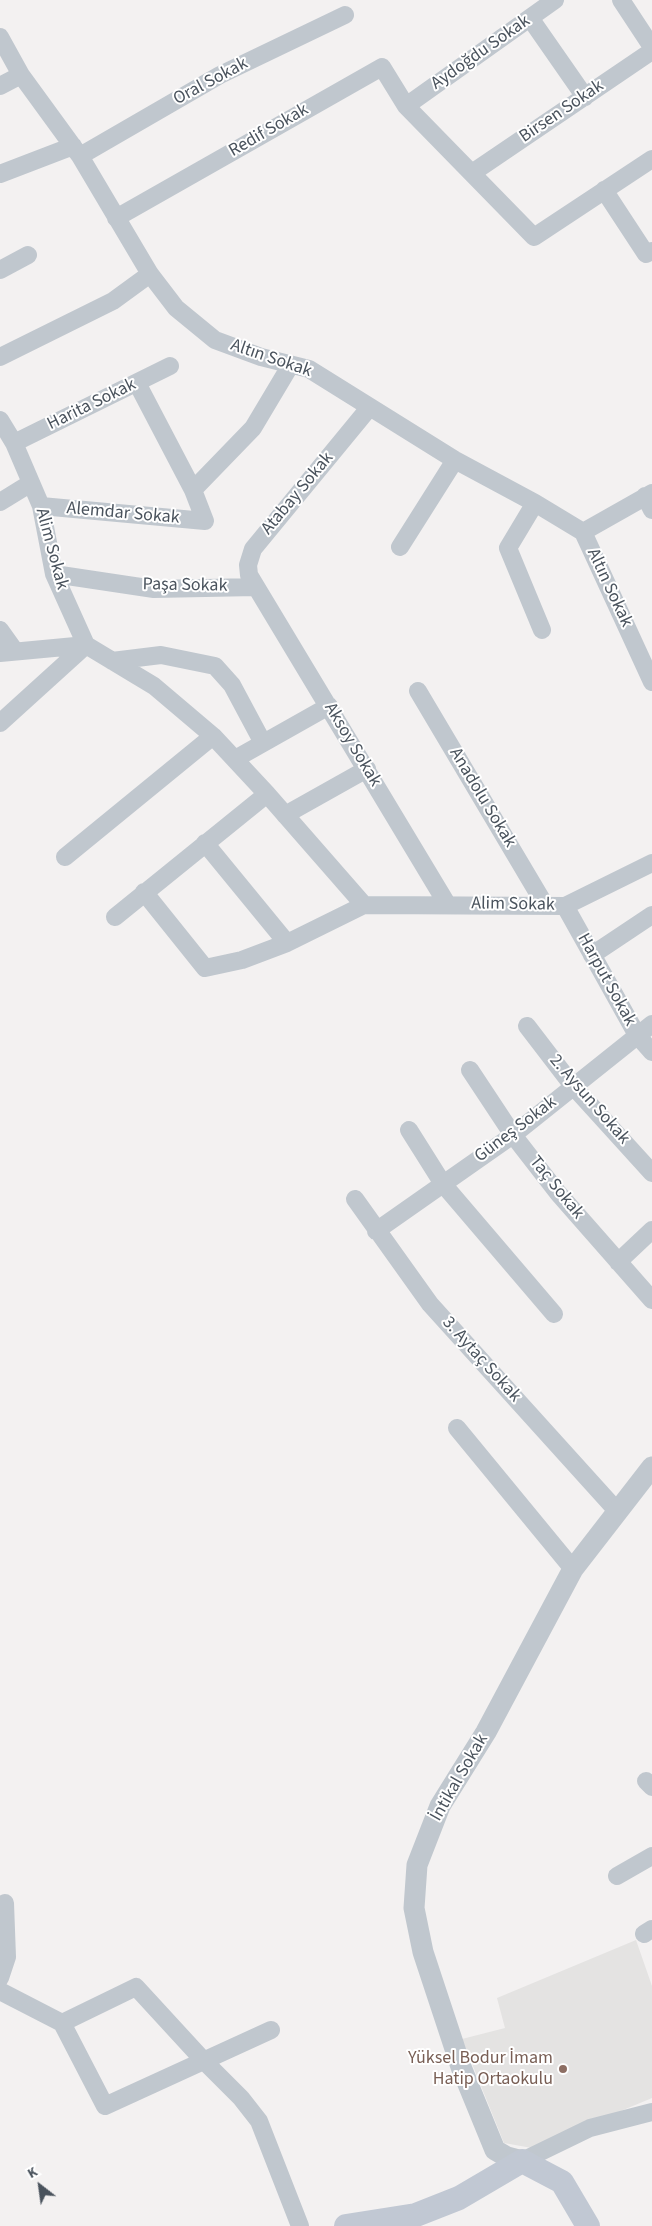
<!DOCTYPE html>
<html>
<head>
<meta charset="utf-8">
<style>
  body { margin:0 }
  #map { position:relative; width:652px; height:2226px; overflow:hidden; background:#f3f1f1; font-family:"Source Sans 3",sans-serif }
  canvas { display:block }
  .north { position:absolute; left:15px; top:2161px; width:50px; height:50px; -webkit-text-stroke:4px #fff; paint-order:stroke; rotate:330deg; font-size:14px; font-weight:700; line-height:20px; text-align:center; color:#4a535d }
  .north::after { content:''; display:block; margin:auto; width:18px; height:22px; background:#4a535d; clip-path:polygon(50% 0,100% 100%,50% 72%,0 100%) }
</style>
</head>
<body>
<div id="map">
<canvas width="652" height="2226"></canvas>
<div class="north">K</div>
</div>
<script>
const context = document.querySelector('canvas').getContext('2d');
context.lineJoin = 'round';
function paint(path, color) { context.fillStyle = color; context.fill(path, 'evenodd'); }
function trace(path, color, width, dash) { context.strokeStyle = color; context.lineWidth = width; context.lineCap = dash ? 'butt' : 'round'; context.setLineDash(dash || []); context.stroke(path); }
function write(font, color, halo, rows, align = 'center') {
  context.font = font + ' "Source Sans 3",sans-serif'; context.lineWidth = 4; context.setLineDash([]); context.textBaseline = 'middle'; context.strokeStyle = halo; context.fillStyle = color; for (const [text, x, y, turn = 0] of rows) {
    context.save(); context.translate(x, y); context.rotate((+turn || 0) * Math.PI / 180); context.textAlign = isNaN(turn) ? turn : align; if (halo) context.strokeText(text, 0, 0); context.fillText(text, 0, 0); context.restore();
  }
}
const education = new Path2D(`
  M 636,1940 L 652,1986 L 652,2098 L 532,2148 L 504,2143 L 462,2039 L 505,2028 L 497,1998 Z`);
const minor = new Path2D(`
  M 621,0 L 652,47
  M 530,18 L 585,97
  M 0,37 L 21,75 L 80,156 L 150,274 L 176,308 L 215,340 L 261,357 L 309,369 L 455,460 L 535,503 L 583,532 L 652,682
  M 0,86 L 21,75
  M 406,106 L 555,0
  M 80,156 L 220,75 L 345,15
  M 472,173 L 652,51
  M 0,174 L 73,146
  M 604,190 L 646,254 L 652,251
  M 116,218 L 382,67 L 406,106 L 534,237 L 652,159
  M 0,270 L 28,255
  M 0,357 L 113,301 L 150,274
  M 137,383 L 193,490 L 253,428 L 290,366
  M 369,408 L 253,549 L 248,565 L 249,575 L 447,904
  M 0,420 L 14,443 L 41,506 L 54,574 L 86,645 L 154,686 L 213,736 L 267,794 L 364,905 L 565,906 L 652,863
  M 14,443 L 170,366
  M 645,496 L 652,510
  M 0,502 L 31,483
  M 535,503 L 508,548 L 542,630
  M 41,506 L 205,521 L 193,490
  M 583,532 L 652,493
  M 400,547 L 455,460
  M 54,574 L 154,589 L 256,587
  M 0,630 L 15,651
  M 0,653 L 86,645
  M 112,661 L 161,655 L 215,666 L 232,685 L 263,743
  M 418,691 L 545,905
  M 0,723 L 86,645
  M 235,759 L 329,706
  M 285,815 L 367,769
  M 205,843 L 287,943
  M 65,857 L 213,736
  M 144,892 L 205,968 L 242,960 L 287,943 L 364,905
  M 565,906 L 637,1035 L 652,1052
  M 115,917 L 267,794
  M 592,955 L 652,915
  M 527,1026 L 573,1086 L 652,1173
  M 470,1070 L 513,1135 L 558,1193 L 652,1300
  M 409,1130 L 443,1184 L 554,1314
  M 355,1199 L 430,1304 L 618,1512
  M 376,1231 L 513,1135 L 652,1024
  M 618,1262 L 652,1230
  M 457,1428 L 573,1569
  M 646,1781 L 652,1787
  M 617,1876 L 652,1856
  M 644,1934 L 652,1929
  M 0,1978 L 7,1957 L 5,1903
  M 0,1991 L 62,2023 L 105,2106 L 271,2030
  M 62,2023 L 136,1987 L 204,2061 L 241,2098 L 259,2121 L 300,2226
  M 522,2161 L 590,2128 L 652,2112`);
const tertiary = new Path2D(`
  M 522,2161 L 507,2157 L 495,2150 L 461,2067 L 423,1952 L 414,1908 L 417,1865 L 440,1806 L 486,1732 L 573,1569 L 652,1467`);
const secondary = new Path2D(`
  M 346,2226 L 416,2215 L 459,2198 L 522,2161 L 562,2182 L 588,2226`);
const markers = [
  [563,2069,5,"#8d6e63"]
];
const streetNames = [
  ["Aydoğdu Sokak",481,53,-35],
  ["Oral Sokak",211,82,-28],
  ["Birsen Sokak",562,112,-34],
  ["Redif Sokak",269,131,-30],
  ["Altın Sokak",271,359,19],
  ["Harita Sokak",92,405,-26],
  ["Atabay Sokak",298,494,-50],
  ["Alemdar Sokak",123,514,5],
  ["Alim Sokak",51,549,75],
  ["Paşa Sokak",185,586,1],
  ["Altın Sokak",609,588,65],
  ["Aksoy Sokak",352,745,59],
  ["Anadolu Sokak",482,798,59],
  ["Alim Sokak",513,905,1],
  ["Harput Sokak",606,980,61],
  ["2. Aysun Sokak",589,1100,49],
  ["Güneş Sokak",516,1130,-37],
  ["Taç Sokak",556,1188,51],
  ["3. Aytaç Sokak",481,1360,48],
  ["İntikal Sokak",460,1778,-60]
];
const educationNames = [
  ["Yüksel Bodur İmam",553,2059],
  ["Hatip Ortaokulu",553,2080]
];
paint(education, '#e4e3e2');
trace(minor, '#c0c7ce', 18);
trace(tertiary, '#c0c7ce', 21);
trace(secondary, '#c1c8d3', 24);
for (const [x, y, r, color] of markers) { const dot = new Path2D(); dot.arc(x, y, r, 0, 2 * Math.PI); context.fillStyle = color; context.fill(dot); trace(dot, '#fff', 2); }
write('18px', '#4a535d', '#fff', streetNames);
write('18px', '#785e54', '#fff', educationNames, 'right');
</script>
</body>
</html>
